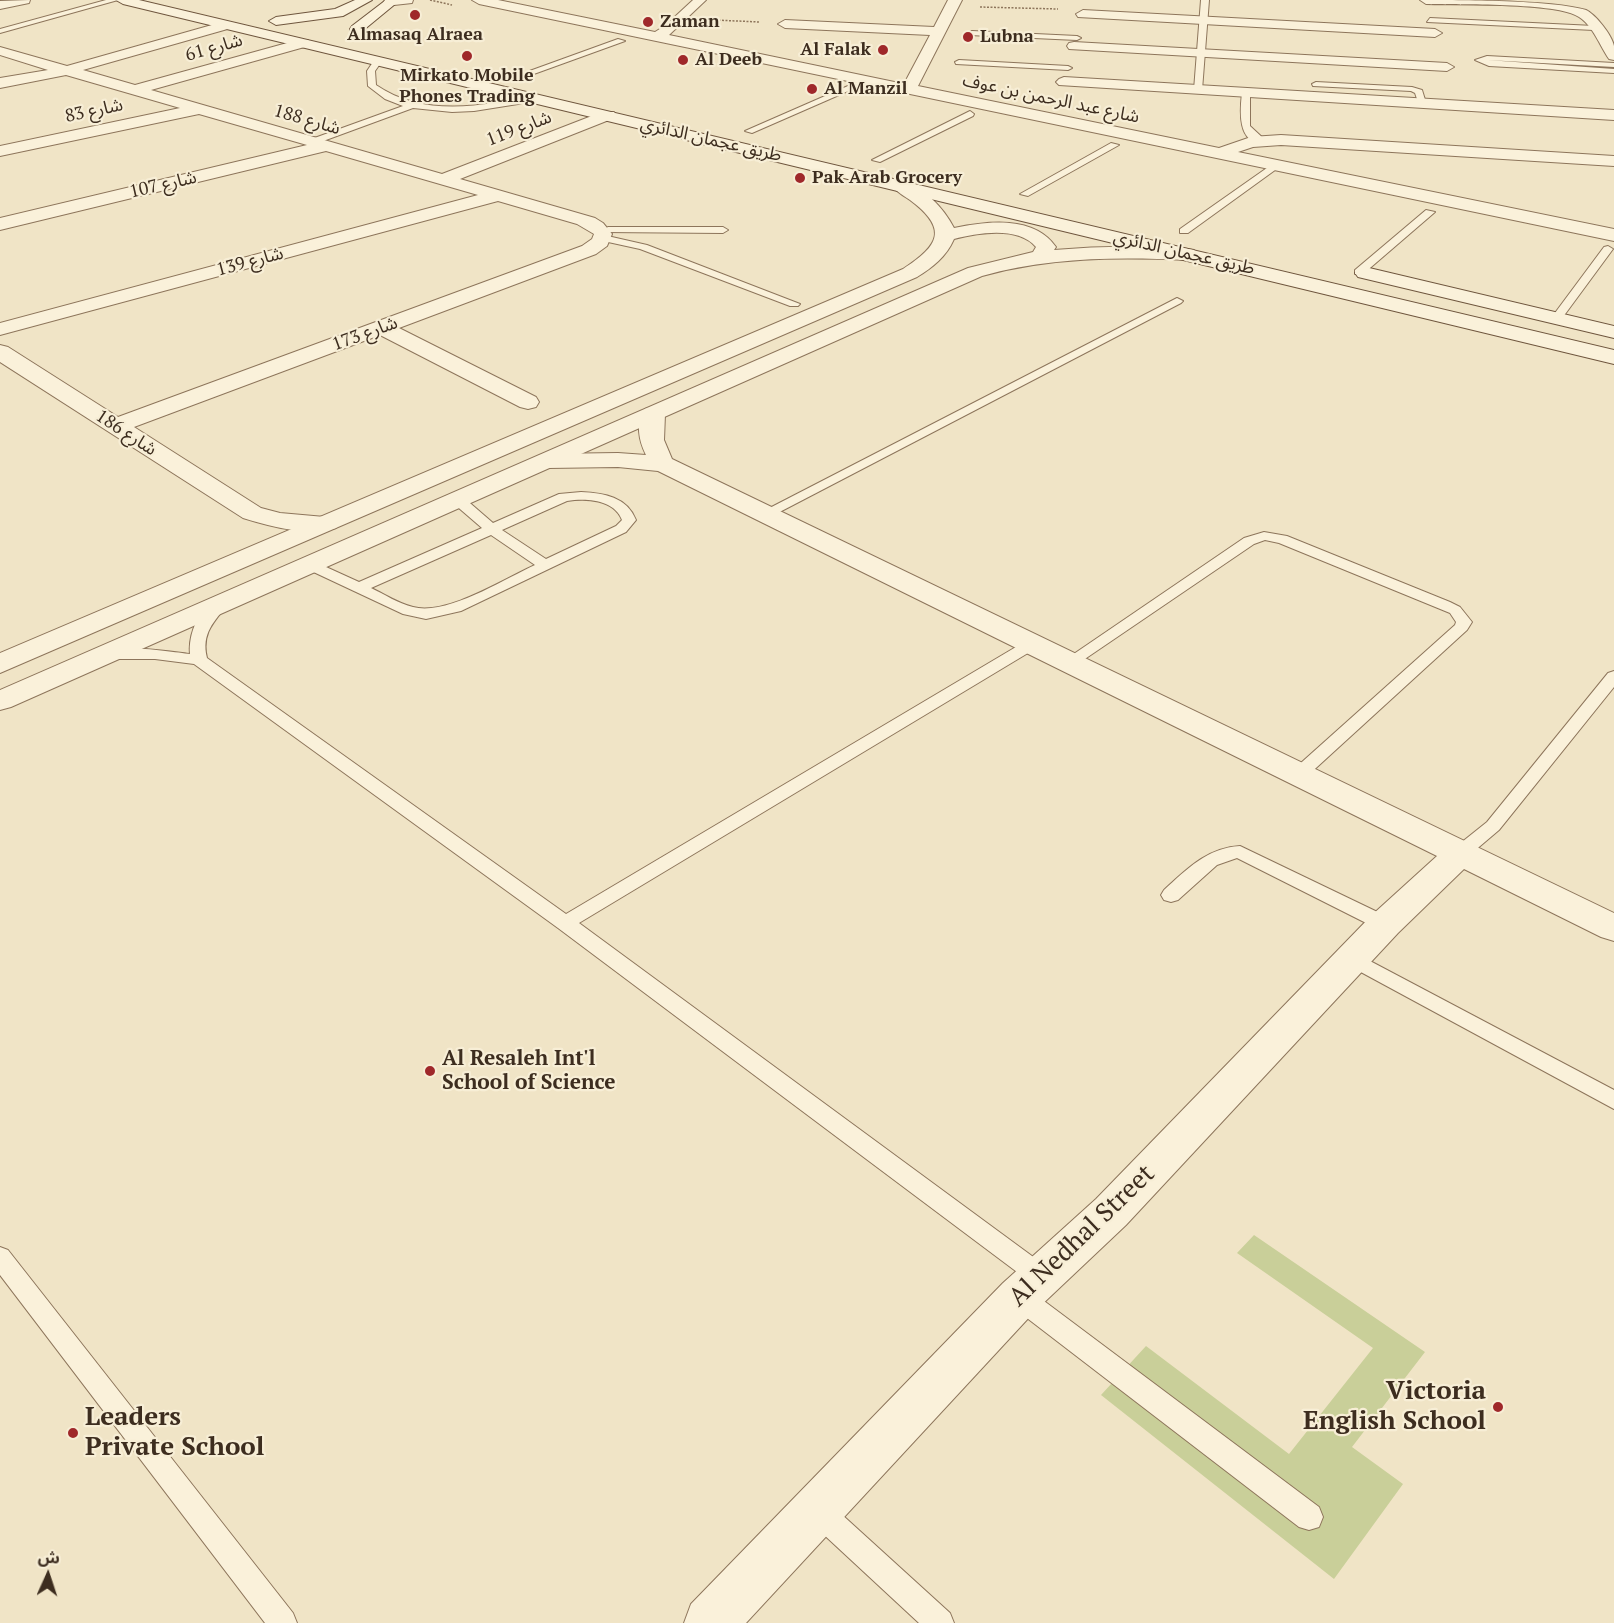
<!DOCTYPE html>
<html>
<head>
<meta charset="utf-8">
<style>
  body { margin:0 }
  #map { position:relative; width:1614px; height:1623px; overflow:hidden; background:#f0e4c6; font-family:"PT Serif","Noto Sans Arabic",serif }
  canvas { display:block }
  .north { position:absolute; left:18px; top:1545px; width:60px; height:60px; -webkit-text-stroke:4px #f7eed6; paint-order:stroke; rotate:3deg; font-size:16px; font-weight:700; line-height:24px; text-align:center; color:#3d2d1f }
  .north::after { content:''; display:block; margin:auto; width:21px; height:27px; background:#3d2d1f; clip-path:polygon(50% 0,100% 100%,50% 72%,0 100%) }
</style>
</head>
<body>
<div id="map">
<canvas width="1614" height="1623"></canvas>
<div class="north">ش</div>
</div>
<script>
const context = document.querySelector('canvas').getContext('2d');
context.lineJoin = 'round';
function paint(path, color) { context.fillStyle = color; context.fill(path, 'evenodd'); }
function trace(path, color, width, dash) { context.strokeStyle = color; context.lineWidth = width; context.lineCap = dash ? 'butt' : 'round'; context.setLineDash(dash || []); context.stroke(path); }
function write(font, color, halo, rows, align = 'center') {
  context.font = font + ' "PT Serif","Noto Sans Arabic",serif'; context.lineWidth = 4.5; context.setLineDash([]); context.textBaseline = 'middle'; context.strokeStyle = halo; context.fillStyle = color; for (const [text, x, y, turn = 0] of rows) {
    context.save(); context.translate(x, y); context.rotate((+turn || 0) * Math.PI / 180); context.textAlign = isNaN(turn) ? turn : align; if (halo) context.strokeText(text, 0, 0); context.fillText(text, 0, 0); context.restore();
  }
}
const green = new Path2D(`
  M 1254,1235 L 1425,1352 L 1352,1447 L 1403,1484 L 1334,1579 L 1101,1395 L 1146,1346 L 1289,1454 L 1373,1348 L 1237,1253 Z`);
const path = new Path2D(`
  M 430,0 L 452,5
  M 980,7 L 1058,9
  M 715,20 L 759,22`);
const service = new Path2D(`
  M 106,0 L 118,0 L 0,33 L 0,29 Z
  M 1201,0 L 1209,0 L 1202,90 L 1198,92 L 1194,90 Z
  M 1430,18 L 1594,26 L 1598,28 L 1594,30 L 1427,22 Z
  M 972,31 L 1077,36 L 1081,38 L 1077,40 L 969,35 L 968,33 Z
  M 618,39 L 625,41 L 520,79 L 513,77 Z
  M 1487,56 L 1614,63 L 1614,67 L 1487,60 L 1614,69 L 1614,73 L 1489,66 L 1475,60 Z
  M 375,59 L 382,61 L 375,71 L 376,85 C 424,118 483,106 537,95 L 541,98 L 518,104 L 474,111 L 452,112 L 413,108 L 315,144 L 309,144 L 309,140 L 403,106 L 385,99 L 368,86 L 367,71 Z
  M 959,60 L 1068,66 L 1072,68 L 1068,70 L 956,64 L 955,62 Z
  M 864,79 L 871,81 L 752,133 L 745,131 Z
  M 1316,82 L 1412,87 L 1422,90 L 1426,103 L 1419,105 L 1415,93 L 1411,91 L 1313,86 L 1312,84 Z
  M 1246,90 L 1250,93 L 1250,126 L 1264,139 L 1264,143 C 1237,145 1240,110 1242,93 Z
  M 970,111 L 974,114 L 973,116 L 880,162 L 872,160 Z
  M 1111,143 L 1119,145 L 1028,196 L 1020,194 Z
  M 1274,163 L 1282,165 L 1188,233 L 1180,233 L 1180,229 Z
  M 1426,210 L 1435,212 L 1363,274 L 1355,274 L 1355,270 Z
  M 608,227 L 723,227 L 728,230 L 723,233 L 604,232 L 603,230 Z
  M 603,235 L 647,245 L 800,304 L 798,306 L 790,306 L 640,249 L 599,240 L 599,236 Z
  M 1608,246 L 1613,249 L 1560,321 L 1552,321 L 1552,317 L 1604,247 Z
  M 1177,298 L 1183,301 L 1181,303 L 770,517 L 760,517 L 758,514 Z
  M 581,492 C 604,493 627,497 636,520 L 626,532 L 461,611 L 426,619 L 403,614 L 305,568 L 303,565 L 310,561 L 315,562 L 359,582 L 482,528 L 453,503 L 451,500 L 453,497 L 463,497 L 493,523 L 559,494 ZM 567,501 C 585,498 614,499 622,520 L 616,526 L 546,559 L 502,530 ZM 491,535 L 535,565 C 504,579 447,616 413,607 C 399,604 384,594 371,588 Z
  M 1264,532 L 1287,536 L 1450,602 L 1460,607 L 1472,622 L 1467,630 L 1305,778 L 1293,778 L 1290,774 L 1293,770 L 1455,625 L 1456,622 L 1450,613 L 1279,543 L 1265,540 L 1254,544 L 1076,665 L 1070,667 L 1062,662 L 1244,538 Z
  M 220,599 L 228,604 C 214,622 201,633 207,658 L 566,914 L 1026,641 L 1038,641 L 1040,644 L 1038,647 L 579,923 L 1051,1270 L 1054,1277 L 1051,1284 L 1042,1288 L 1033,1284 L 558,928 L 194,664 L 155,659 L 109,659 L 101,654 C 111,642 173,652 190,654 C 188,635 199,605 220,599 Z
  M 1614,671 L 1614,687 L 1499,830 L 1466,858 L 1459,860 L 1452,858 L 1450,854 L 1452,850 L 1487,822 L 1608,673 Z
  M 1240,846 L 1392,919 L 1395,924 L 1392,929 L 1385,931 L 1378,929 L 1237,858 L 1217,865 L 1178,900 L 1171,902 L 1164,900 L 1161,895 L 1164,890 C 1187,869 1207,848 1240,846 Z
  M 1353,952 L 1614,1090 L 1614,1109 L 1346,964 L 1343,959 L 1346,954 Z
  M 0,1247 L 8,1250 L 293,1613 L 297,1623 L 265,1623 L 0,1275 Z
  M 1019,1286 L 1028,1289 L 1319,1507 L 1323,1517 L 1319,1527 L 1309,1530 L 1299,1527 L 1010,1305 L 1007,1297 L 1010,1289 Z
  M 818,1498 L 828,1502 L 950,1613 L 954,1623 L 919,1623 L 808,1520 L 804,1511 L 808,1502 Z`);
const minor = new Path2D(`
  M 30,0 L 29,3 L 0,9 L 0,1 Z
  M 385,0 L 413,0 L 412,3 L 385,6 L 383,3 Z
  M 472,0 L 498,0 L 655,32 L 666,25 L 693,0 L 706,0 L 669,35 L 904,84 L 930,35 L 785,28 L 778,24 L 785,20 L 934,27 L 948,0 L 962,0 L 918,86 L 1219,148 L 1251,137 L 1281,135 L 1614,156 L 1614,166 L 1281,145 L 1253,147 L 1238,152 L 1614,229 L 1614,241 L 479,4 Z
  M 1420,0 C 1460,0 1552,0 1586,10 C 1596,15 1612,35 1614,46 C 1614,51 1614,56 1614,60 L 1609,59 C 1600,46 1593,26 1579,17 C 1558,2 1456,5 1426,4 Z
  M 1083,10 L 1435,29 L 1442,33 L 1435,37 L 1078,17 L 1076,14 Z
  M 226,21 L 233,25 L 231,28 L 83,70 L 135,85 L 298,40 L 308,40 L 310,43 L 308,46 L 151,90 L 442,174 L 602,112 L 614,112 L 616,115 L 614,118 L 460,179 L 595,218 L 603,223 L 612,234 L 607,246 L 596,254 L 399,328 L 536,397 L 539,402 L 536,407 L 528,409 L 520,407 L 380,335 L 134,427 L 261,508 L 280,513 L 336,518 L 340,523 L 336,528 C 306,536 272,527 243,518 L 0,362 L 0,345 L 8,347 L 118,417 L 582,246 L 592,239 L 594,234 L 577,224 L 498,201 L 0,335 L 0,323 L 478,195 L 326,151 L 0,230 L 0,218 L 307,145 L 199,114 L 0,156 L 0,146 L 180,108 L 66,75 L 0,88 L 0,78 L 48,70 L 0,55 L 0,47 L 67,66 Z
  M 1074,42 L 1447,63 L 1454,67 L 1447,71 L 1069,49 L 1067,46 L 1069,43 Z
  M 1064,77 L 1614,110 L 1614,120 L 1059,85 L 1056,82 L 1059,79 Z
  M 653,407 L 661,409 L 665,414 L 664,440 L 672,459 L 1614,913 L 1614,941 L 1601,937 L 1464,869 L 1398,933 L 1126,1225 L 1035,1311 L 746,1623 L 684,1623 L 691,1604 L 1003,1283 L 1096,1199 L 1372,915 L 1437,856 L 658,471 L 618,467 L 548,468 L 539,466 L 536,461 L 539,456 L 548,454 L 618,453 L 646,455 C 639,441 635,423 645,409 Z`);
const tertiary = new Path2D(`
  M 901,181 C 923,186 944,208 954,228 C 987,221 1034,215 1056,247 L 1054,250 C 1087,247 1119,246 1152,247 C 1166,247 1180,247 1194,250 L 1197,254 L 1194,258 L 1187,260 C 1117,257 1049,257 982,276 L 11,707 L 0,710 L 0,690 L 968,268 L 1033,252 L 1036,247 C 1018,226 978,233 954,239 C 946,257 933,267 917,277 L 0,673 L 0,653 L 903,269 C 939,246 949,229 910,200 C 904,196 897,192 892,186 L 895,182 Z`);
const secondary = new Path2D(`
  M 116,0 L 139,0 L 1614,350 L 1614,364 L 123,4 Z
  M 355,0 L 372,0 L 343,16 L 276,25 L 269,21 L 276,17 L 335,9 Z
  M 386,0 L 400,0 L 366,28 L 363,38 L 353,38 L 350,29 L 352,26 Z
  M 1365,267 L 1614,326 L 1614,338 L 1358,277 L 1355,273 L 1358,269 Z`);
const markers = [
  [415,15,6,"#9f282a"],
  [648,22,6,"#9f282a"],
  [968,37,6,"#9f282a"],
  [883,50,6,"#9f282a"],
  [467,56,6,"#9f282a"],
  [683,60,6,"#9f282a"],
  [812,89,6,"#9f282a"],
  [800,178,6,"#9f282a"],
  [430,1071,6,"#9f282a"],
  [1498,1407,6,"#9f282a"],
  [73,1433,6,"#9f282a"]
];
const farPoinames = [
  ["Zaman",660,22],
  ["Almasaq Alraea",415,35,"center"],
  ["Lubna",980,37],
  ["Al Falak",871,50,"right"],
  ["Al Deeb",695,60],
  ["Mirkato Mobile",467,76,"center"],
  ["Phones Trading",467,97,"center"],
  ["Al Manzil",824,89],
  ["Pak Arab Grocery",812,178]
];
const farStreetnames = [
  ["شارع 61",214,48,-16],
  ["شارع عبد الرحمن بن عوف",1051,99,12],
  ["شارع 83",94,111,-12],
  ["شارع 188",307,120,16],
  ["شارع 119",519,129,-21],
  ["طريق عجمان الدائري",711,140,13],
  ["شارع 107",163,185,-13],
  ["طريق عجمان الدائري",1184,253,13],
  ["شارع 139",250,262,-15],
  ["شارع 173",365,334,-20],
  ["شارع 186",126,433,33]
];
const poiNames = [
  ["Al Resaleh Int'l",442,1059],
  ["School of Science",442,1083]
];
const nearStreetnames = [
  ["Al Nedhal Street",1082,1236,-44]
];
const nearPoinames = [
  ["Victoria",1486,1392],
  ["English School",1486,1422],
  ["Leaders",85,1418,"left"],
  ["Private School",85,1448,"left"]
];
paint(green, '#c9cf99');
trace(service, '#8d755b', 2);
trace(minor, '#8d755b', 2);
trace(tertiary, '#8d755b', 2);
trace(secondary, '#6f563e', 2);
trace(path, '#8d755b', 1.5, [2, 1.5]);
paint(service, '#faf1da');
paint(minor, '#faf1da');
paint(tertiary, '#faf1da');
paint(secondary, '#faf1da');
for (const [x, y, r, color] of markers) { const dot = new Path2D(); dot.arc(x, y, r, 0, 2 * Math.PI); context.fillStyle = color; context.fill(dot); trace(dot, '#f7eed6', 2); }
write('bold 18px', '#3d2d1f', '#f7eed6', farPoinames, 'left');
write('18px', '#3d2d1f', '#f7eed6', farStreetnames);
write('bold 21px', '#3d2d1f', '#f7eed6', poiNames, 'left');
write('26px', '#3d2d1f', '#f7eed6', nearStreetnames);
write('bold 26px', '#3d2d1f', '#f7eed6', nearPoinames, 'right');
</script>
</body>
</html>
